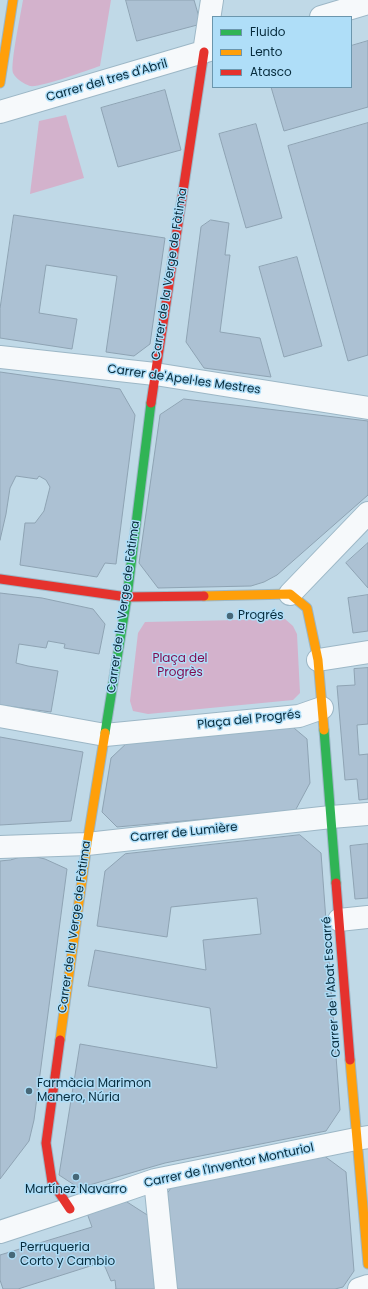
<!DOCTYPE html>
<html>
<head>
<meta charset="utf-8">
<style>
  body { margin:0 }
  #map { position:relative; width:368px; height:1289px; overflow:hidden; background:#c0d9e7; font-family:Poppins,sans-serif }
  canvas { display:block }
  .legend { position:absolute; left:212px; top:16px; width:140px; height:72px; box-sizing:border-box; background:#afdef8; border:1px solid #6b96ad; margin:0; padding:5px 7px; list-style:none; font-size:12px; color:#062b3c }
  .legend li { display:flex; align-items:center; gap:8px; height:20px }
  .legend b { width:20px; border:1px solid #6b96ad }
</style>
</head>
<body>
<div id="map">
<canvas width="368" height="1289"></canvas>
<ul class="legend">
<li><b style="height:5px;background:#30b455"></b>Fluido</li>
<li><b style="height:5px;background:#ff9f0a"></b>Lento</li>
<li><b style="height:5px;background:#e5322d"></b>Atasco</li>
</ul>
</div>
<script>
const context = document.querySelector('canvas').getContext('2d');
context.lineJoin = 'round';
function paint(path, color) { context.fillStyle = color; context.fill(path, 'evenodd'); }
function trace(path, color, width, dash) { context.strokeStyle = color; context.lineWidth = width; context.lineCap = dash ? 'butt' : 'round'; context.setLineDash(dash || []); context.stroke(path); }
function write(font, color, halo, rows, align = 'center') {
  context.font = font + ' Poppins,sans-serif'; context.lineWidth = 3; context.setLineDash([]); context.textBaseline = 'middle'; context.strokeStyle = halo; context.fillStyle = color; for (const [text, x, y, turn = 0] of rows) {
    context.save(); context.translate(x, y); context.rotate((+turn || 0) * Math.PI / 180); context.textAlign = isNaN(turn) ? turn : align; if (halo) context.strokeText(text, 0, 0); context.fillText(text, 0, 0); context.restore();
  }
}
const green = new Path2D(`
  M 23,0 L 111,0 L 100,66 C 88,70 40,88 30,86 C 24,84 16,79 13,73 C 10,64 21,13 23,0 Z
  M 66,115 L 84,178 L 30,194 L 39,121 Z
  M 285,619 L 293,626 L 297,634 L 300,693 L 293,700 L 148,714 L 133,711 L 130,701 L 138,633 L 145,622 Z`);
const building = new Path2D(`
  M 126,0 L 194,0 L 201,24 L 137,41 Z
  M 368,41 L 368,107 L 284,131 L 271,87 L 351,87 L 351,46 Z
  M 165,90 L 181,150 L 118,167 L 101,108 Z
  M 368,123 L 368,355 L 348,361 L 288,146 Z
  M 256,124 L 282,218 L 246,228 L 219,134 Z
  M 14,215 L 165,238 L 150,344 L 134,356 L 106,352 L 117,276 L 46,265 L 39,313 L 77,319 L 72,349 L 0,338 L 0,309 Z
  M 211,220 L 229,223 L 225,255 L 230,255 L 220,332 L 260,338 L 271,377 L 204,368 L 186,342 L 201,227 Z
  M 297,257 L 322,346 L 284,357 L 259,267 Z
  M 0,372 L 120,389 L 135,415 L 116,564 L 105,563 L 97,577 L 20,565 L 25,523 L 35,523 L 44,511 L 50,487 L 46,480 L 39,476 L 37,479 L 16,476 L 10,488 L 6,514 L 0,540 Z
  M 184,399 L 368,421 L 368,495 L 277,575 L 264,582 L 251,586 L 158,588 L 139,563 L 160,415 Z
  M 368,543 L 368,588 L 346,563 Z
  M 0,593 L 42,598 L 93,609 L 105,624 L 99,654 L 64,648 L 65,644 L 48,641 L 46,648 L 19,644 L 16,663 L 28,666 L 58,671 L 51,712 L 0,705 Z
  M 368,595 L 368,631 L 353,633 L 348,598 Z
  M 368,668 L 368,724 L 357,725 L 359,755 L 368,754 L 368,799 L 359,800 L 357,779 L 345,780 L 337,686 L 355,685 L 354,669 Z
  M 288,723 L 307,739 L 310,783 L 295,811 L 117,827 L 102,812 L 111,758 L 129,741 Z
  M 0,737 L 83,752 L 71,821 L 0,825 Z
  M 300,835 L 321,853 L 340,1110 L 326,1131 L 165,1163 L 79,1188 L 59,1175 L 80,1044 L 217,1068 L 210,1008 L 88,986 L 95,950 L 206,970 L 203,940 L 261,934 L 257,898 L 171,907 L 167,937 L 97,926 L 105,871 L 125,854 Z
  M 368,844 L 368,898 L 355,899 L 350,846 Z
  M 28,855 L 45,859 L 67,869 L 34,1120 L 29,1141 L 0,1179 L 0,861 L 10,860 Z
  M 323,1155 L 346,1172 L 354,1271 L 343,1287 L 335,1289 L 170,1289 L 161,1202 L 171,1188 Z
  M 127,1202 L 152,1218 L 160,1289 L 115,1289 L 116,1289 L 115,1280 L 111,1281 L 103,1262 L 18,1289 L 3,1289 L 0,1280 L 0,1255 L 92,1227 L 87,1213 Z`);
const street = new Path2D(`
  M 321,17 L 368,3
  M 204,52 L 212,0
  M 0,112 L 213,49
  M 0,357 L 155,374 L 368,408
  M 290,594 L 368,513
  M 318,660 L 368,652
  M 0,716 L 105,735 L 299,716 L 322,708
  M 0,847 L 87,844 L 331,817 L 368,814
  M 339,920 L 368,917
  M 155,1180 L 166,1289
  M 0,1232 L 70,1209 L 155,1180 L 356,1139 L 368,1137
  M 359,1289 L 368,1286`);
const fast = new Path2D(`
  M 324,730 L 336,883
  M 105,733 L 127,597 L 151,403`);
const slow = new Path2D(`
  M 0,83 L 13,0
  M 204,596 L 290,594 L 307,608 L 318,660 L 324,730
  M 60,1040 L 87,844 L 105,733
  M 350,1060 L 368,1264`);
const jam = new Path2D(`
  M 151,403 L 204,52
  M 0,579 L 127,597 L 204,596
  M 336,883 L 350,1060
  M 60,1040 L 46,1143 L 52,1182 L 70,1209`);
const markers = [
  [230,616,4,"#476878"],
  [29,1091,4,"#476878"],
  [76,1177,4,"#476878"],
  [12,1255,4,"#476878"]
];
const streetNames = [
  ["Carrer del tres d'Abril",107,81,-16],
  ["Carrer de la Verge de Fàtima",170,274,-81],
  ["Carrer de'Apel·les Mestres",184,380,8],
  ["Carrer de la Verge de Fàtima",124,607,-82],
  ["Plaça del Progrés",249,720,-6],
  ["Carrer de Lumière",184,833,-6],
  ["Carrer de la Verge de Fàtima",75,927,-82],
  ["Carrer de l'Abat Escarré",332,987,-94],
  ["Carrer de l'Inventor Monturiol",229,1166,-12]
];
const poiNames = [
  ["Progrés",238,616],
  ["Farmàcia Marimon",37,1084],
  ["Manero, Núria",37,1098],
  ["Martínez Navarro",76,1190,"center"],
  ["Perruqueria",20,1248],
  ["Corto y Cambio",20,1262]
];
const parkNames = [
  ["Plaça del",180,659],
  ["Progrès",180,673]
];
paint(green, '#d3b2cc');
paint(building, '#acc1d3');
trace(building, '#8ea3b3', 1);
trace(street, '#9cb7c6', 24);
trace(fast, '#9cb7c6', 11);
trace(slow, '#9cb7c6', 11);
trace(jam, '#9cb7c6', 11);
trace(street, '#f6f9fb', 22);
trace(fast, '#30b455', 9);
trace(slow, '#ff9f0a', 9);
trace(jam, '#e5322d', 9);
for (const [x, y, r, color] of markers) { const dot = new Path2D(); dot.arc(x, y, r, 0, 2 * Math.PI); context.fillStyle = color; context.fill(dot); trace(dot, '#afdef8', 1.5); }
write('12px', '#062b3c', '#afdef8', streetNames);
write('12px', '#062b3c', '#afdef8', poiNames, 'left');
write('12px', '#810c50', '#afdef8', parkNames);
</script>
</body>
</html>
